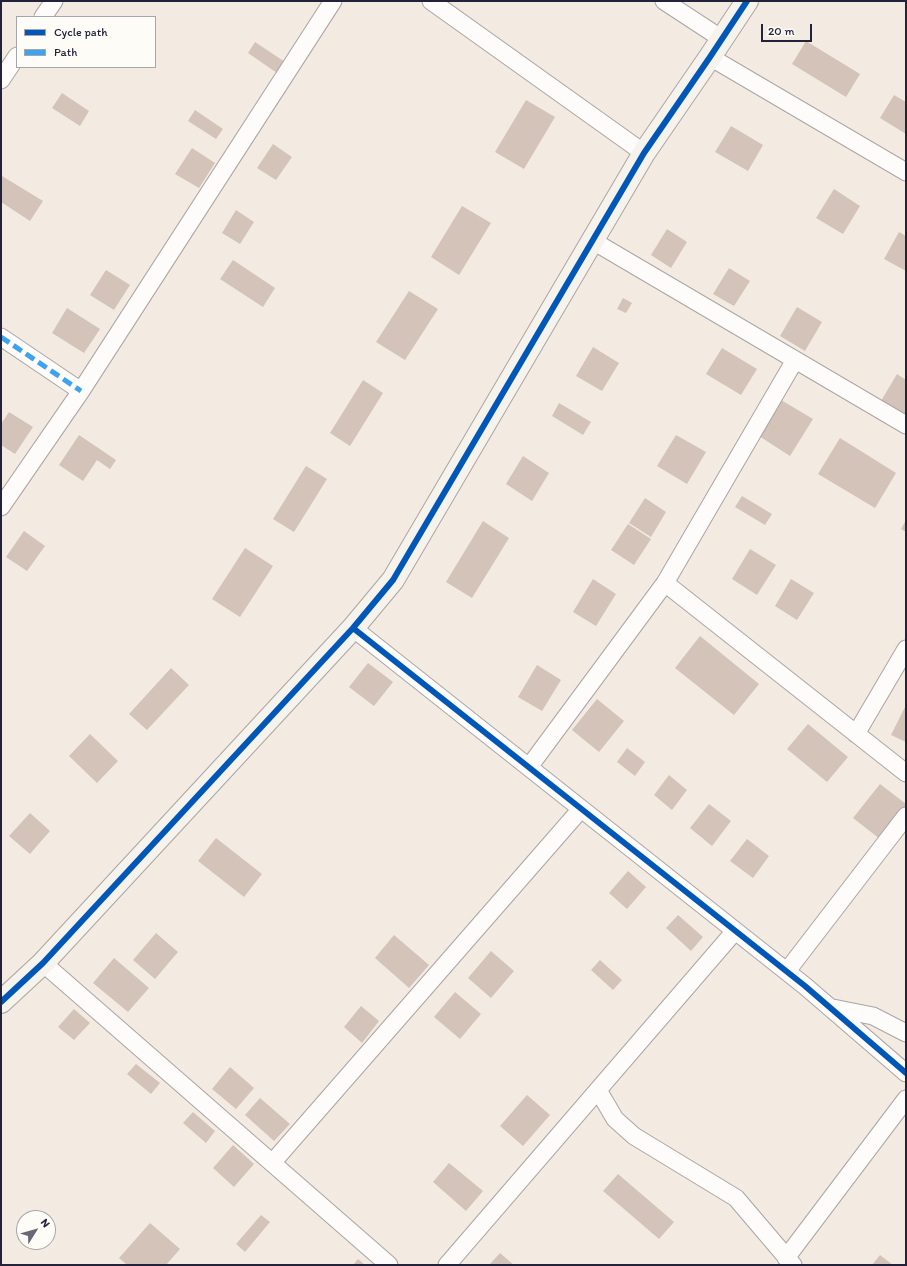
<!DOCTYPE html>
<html>
<head>
<meta charset="utf-8">
<style>
  body { margin:0 }
  #map { position:relative; width:907px; height:1266px; overflow:hidden; background:#f3ebe2; font-family:Itim,sans-serif }
  canvas { display:block }
  .frame { position:absolute; inset:0; border:2px solid #22223b; pointer-events:none }
  .legend { position:absolute; left:16px; top:16px; width:140px; height:52px; box-sizing:border-box; background:#fdfcf7; border:1px solid #a5a5ac; margin:0; padding:5px 7px; list-style:none; font-size:12px; color:#22223b }
  .legend li { display:flex; align-items:center; gap:8px; height:20px }
  .legend b { width:20px; border:1px solid #a5a5ac }
  .north { position:absolute; left:16px; top:1210px; width:40px; height:40px; box-sizing:border-box; background:#fdfcf7; border:1px solid #a5a5ac; border-radius:50%; rotate:53deg; font-size:11px; font-weight:700; line-height:16px; text-align:center; color:#22223b }
  .north::after { content:''; display:block; margin:auto; width:14px; height:18px; background:#6b6875; clip-path:polygon(50% 0,100% 100%,50% 72%,0 100%) }
  .scale { position:absolute; left:761px; top:24px; width:51px; height:18px; box-sizing:border-box; border:2px solid #22223b; border-top:0; padding-left:5px; font-size:12px; line-height:14px; white-space:nowrap; color:#22223b; -webkit-text-stroke:3px #fdfcf7; paint-order:stroke }
</style>
</head>
<body>
<div id="map">
<canvas width="907" height="1266"></canvas>
<div class="frame"></div>
<ul class="legend">
<li><b style="height:5px;background:#0057b8"></b>Cycle path</li>
<li><b style="height:5px;background:#3ea2ec"></b>Path</li>
</ul>
<div class="north">N</div>
<div class="scale">20 m</div>
</div>
<script>
const context = document.querySelector('canvas').getContext('2d');
context.lineJoin = 'round';
function paint(path, color) { context.fillStyle = color; context.fill(path, 'evenodd'); }
function trace(path, color, width, dash) { context.strokeStyle = color; context.lineWidth = width; context.lineCap = dash ? 'butt' : 'round'; context.setLineDash(dash || []); context.stroke(path); }
const building = new Path2D(`
  M 806,41 L 860,74 L 846,97 L 792,64 Z
  M 255,42 L 285,62 L 277,73 L 248,53 Z
  M 62,93 L 89,111 L 80,126 L 52,108 Z
  M 894,95 L 906,102 L 906,134 L 880,118 Z
  M 526,100 L 555,117 L 524,169 L 495,152 Z
  M 195,110 L 223,129 L 216,139 L 188,121 Z
  M 731,126 L 763,145 L 748,171 L 715,152 Z
  M 273,144 L 292,157 L 276,180 L 257,168 Z
  M 192,148 L 215,163 L 199,188 L 175,174 Z
  M 2,176 L 43,201 L 30,221 L 1,202 L 1,178 Z
  M 834,189 L 860,206 L 843,234 L 816,218 Z
  M 462,206 L 491,223 L 459,275 L 431,257 Z
  M 236,210 L 254,222 L 240,244 L 222,233 Z
  M 667,229 L 687,242 L 671,268 L 651,255 Z
  M 899,232 L 906,236 L 906,271 L 884,259 Z
  M 233,260 L 275,288 L 263,307 L 220,279 Z
  M 729,268 L 750,281 L 734,306 L 713,294 Z
  M 106,270 L 130,285 L 114,310 L 90,295 Z
  M 409,291 L 438,309 L 405,360 L 376,342 Z
  M 623,298 L 632,303 L 626,313 L 617,309 Z
  M 797,307 L 822,322 L 805,351 L 780,336 Z
  M 67,308 L 100,329 L 84,353 L 52,333 Z
  M 593,347 L 619,363 L 602,391 L 576,376 Z
  M 722,348 L 757,369 L 741,395 L 706,374 Z
  M 897,374 L 906,380 L 906,416 L 881,401 Z
  M 363,380 L 383,393 L 350,446 L 330,433 Z
  M 781,400 L 813,419 L 790,456 L 759,436 Z
  M 559,403 L 591,422 L 583,435 L 552,416 Z
  M 9,412 L 33,427 L 15,454 L 1,445 L 1,424 Z
  M 79,435 L 116,460 L 110,469 L 97,460 L 83,481 L 59,465 Z
  M 676,435 L 706,452 L 687,484 L 657,466 Z
  M 840,438 L 896,473 L 875,508 L 818,474 Z
  M 523,456 L 549,473 L 532,501 L 506,484 Z
  M 306,466 L 327,479 L 294,532 L 273,519 Z
  M 742,496 L 772,514 L 765,525 L 735,507 Z
  M 645,498 L 666,512 L 651,537 L 629,523 Z
  M 906,520 L 906,532 L 901,529 Z
  M 483,521 L 509,538 L 472,598 L 446,582 Z
  M 628,524 L 651,539 L 634,565 L 611,550 Z
  M 24,531 L 45,546 L 27,571 L 6,557 Z
  M 245,548 L 273,566 L 240,617 L 212,599 Z
  M 750,549 L 776,565 L 757,595 L 732,579 Z
  M 593,579 L 616,594 L 596,626 L 573,612 Z
  M 791,579 L 814,593 L 797,620 L 775,606 Z
  M 700,636 L 759,684 L 734,715 L 675,668 Z
  M 368,663 L 393,682 L 374,706 L 349,687 Z
  M 537,665 L 561,680 L 542,711 L 518,697 Z
  M 171,668 L 189,685 L 147,730 L 129,714 Z
  M 597,699 L 624,721 L 599,752 L 572,730 Z
  M 906,705 L 906,742 L 891,735 Z
  M 808,724 L 848,757 L 827,782 L 787,749 Z
  M 90,734 L 118,761 L 97,783 L 69,756 Z
  M 627,748 L 645,762 L 635,776 L 617,762 Z
  M 669,775 L 687,790 L 672,810 L 654,795 Z
  M 880,784 L 906,804 L 906,805 L 880,839 L 853,818 Z
  M 709,804 L 731,821 L 712,846 L 690,828 Z
  M 30,813 L 50,831 L 30,854 L 9,836 Z
  M 216,838 L 262,874 L 244,897 L 198,861 Z
  M 747,839 L 769,856 L 753,878 L 730,861 Z
  M 628,871 L 646,887 L 627,909 L 609,893 Z
  M 678,915 L 703,937 L 691,951 L 666,928 Z
  M 156,933 L 178,952 L 155,979 L 133,960 Z
  M 394,935 L 429,965 L 409,988 L 375,958 Z
  M 491,951 L 514,971 L 491,998 L 468,978 Z
  M 114,958 L 149,988 L 128,1012 L 93,983 Z
  M 600,960 L 622,980 L 613,990 L 591,970 Z
  M 455,992 L 481,1014 L 460,1039 L 434,1017 Z
  M 361,1006 L 379,1021 L 362,1043 L 344,1027 Z
  M 74,1009 L 90,1023 L 74,1040 L 58,1027 Z
  M 136,1064 L 160,1083 L 151,1094 L 127,1074 Z
  M 230,1067 L 254,1088 L 236,1109 L 212,1089 Z
  M 527,1095 L 550,1115 L 523,1146 L 500,1126 Z
  M 260,1098 L 290,1124 L 274,1141 L 245,1115 Z
  M 193,1112 L 215,1131 L 206,1143 L 183,1123 Z
  M 233,1145 L 254,1164 L 234,1187 L 213,1168 Z
  M 449,1163 L 483,1191 L 466,1211 L 433,1182 Z
  M 618,1174 L 674,1222 L 659,1239 L 603,1191 Z
  M 261,1215 L 270,1222 L 245,1252 L 236,1244 Z
  M 150,1223 L 180,1249 L 166,1265 L 127,1265 L 119,1258 Z
  M 500,1253 L 514,1265 L 489,1265 Z
  M 880,1255 L 893,1265 L 872,1265 Z
  M 358,1259 L 365,1265 L 353,1265 Z`);
const street = new Path2D(`
  M 431,1 L 644,153
  M 664,1 L 722,39
  M 43,17 L 54,1
  M 710,57 L 906,172
  M 1,80 L 17,56
  M 593,241 L 906,425
  M 1,337 L 81,391
  M 1,507 L 81,391 L 333,1
  M 665,583 L 906,773
  M 353,628 L 805,986 L 906,1073
  M 856,734 L 906,649
  M 529,767 L 665,583 L 795,360
  M 43,963 L 389,1265
  M 787,971 L 906,816
  M 833,1008 L 873,1016 L 906,1033
  M 598,1090 L 615,1119 L 634,1136 L 736,1198 L 793,1265
  M 272,1163 L 581,809
  M 786,1258 L 906,1099
  M 447,1265 L 735,931`);
const secondary = new Path2D(`
  M 1,1002 L 43,963 L 353,628 L 393,580 L 644,153 L 710,57 L 747,1`);
const quiet = new Path2D(`
  M 1,337 L 81,391`);
const cycleway = new Path2D(`
  M 353,628 L 805,986 L 906,1073
  M 1,1002 L 43,963 L 353,628 L 393,580 L 644,153 L 710,57 L 747,1`);
paint(building, '#d3c3b8');
trace(street, '#aaa5a3', 19);
trace(secondary, '#aaa5a3', 24);
trace(street, '#fdfcfb', 17);
trace(secondary, '#f6f2ec', 22);
trace(quiet, '#3ea2ec', 5, [10, 5]);
trace(cycleway, '#0057b8', 6);
</script>
</body>
</html>
